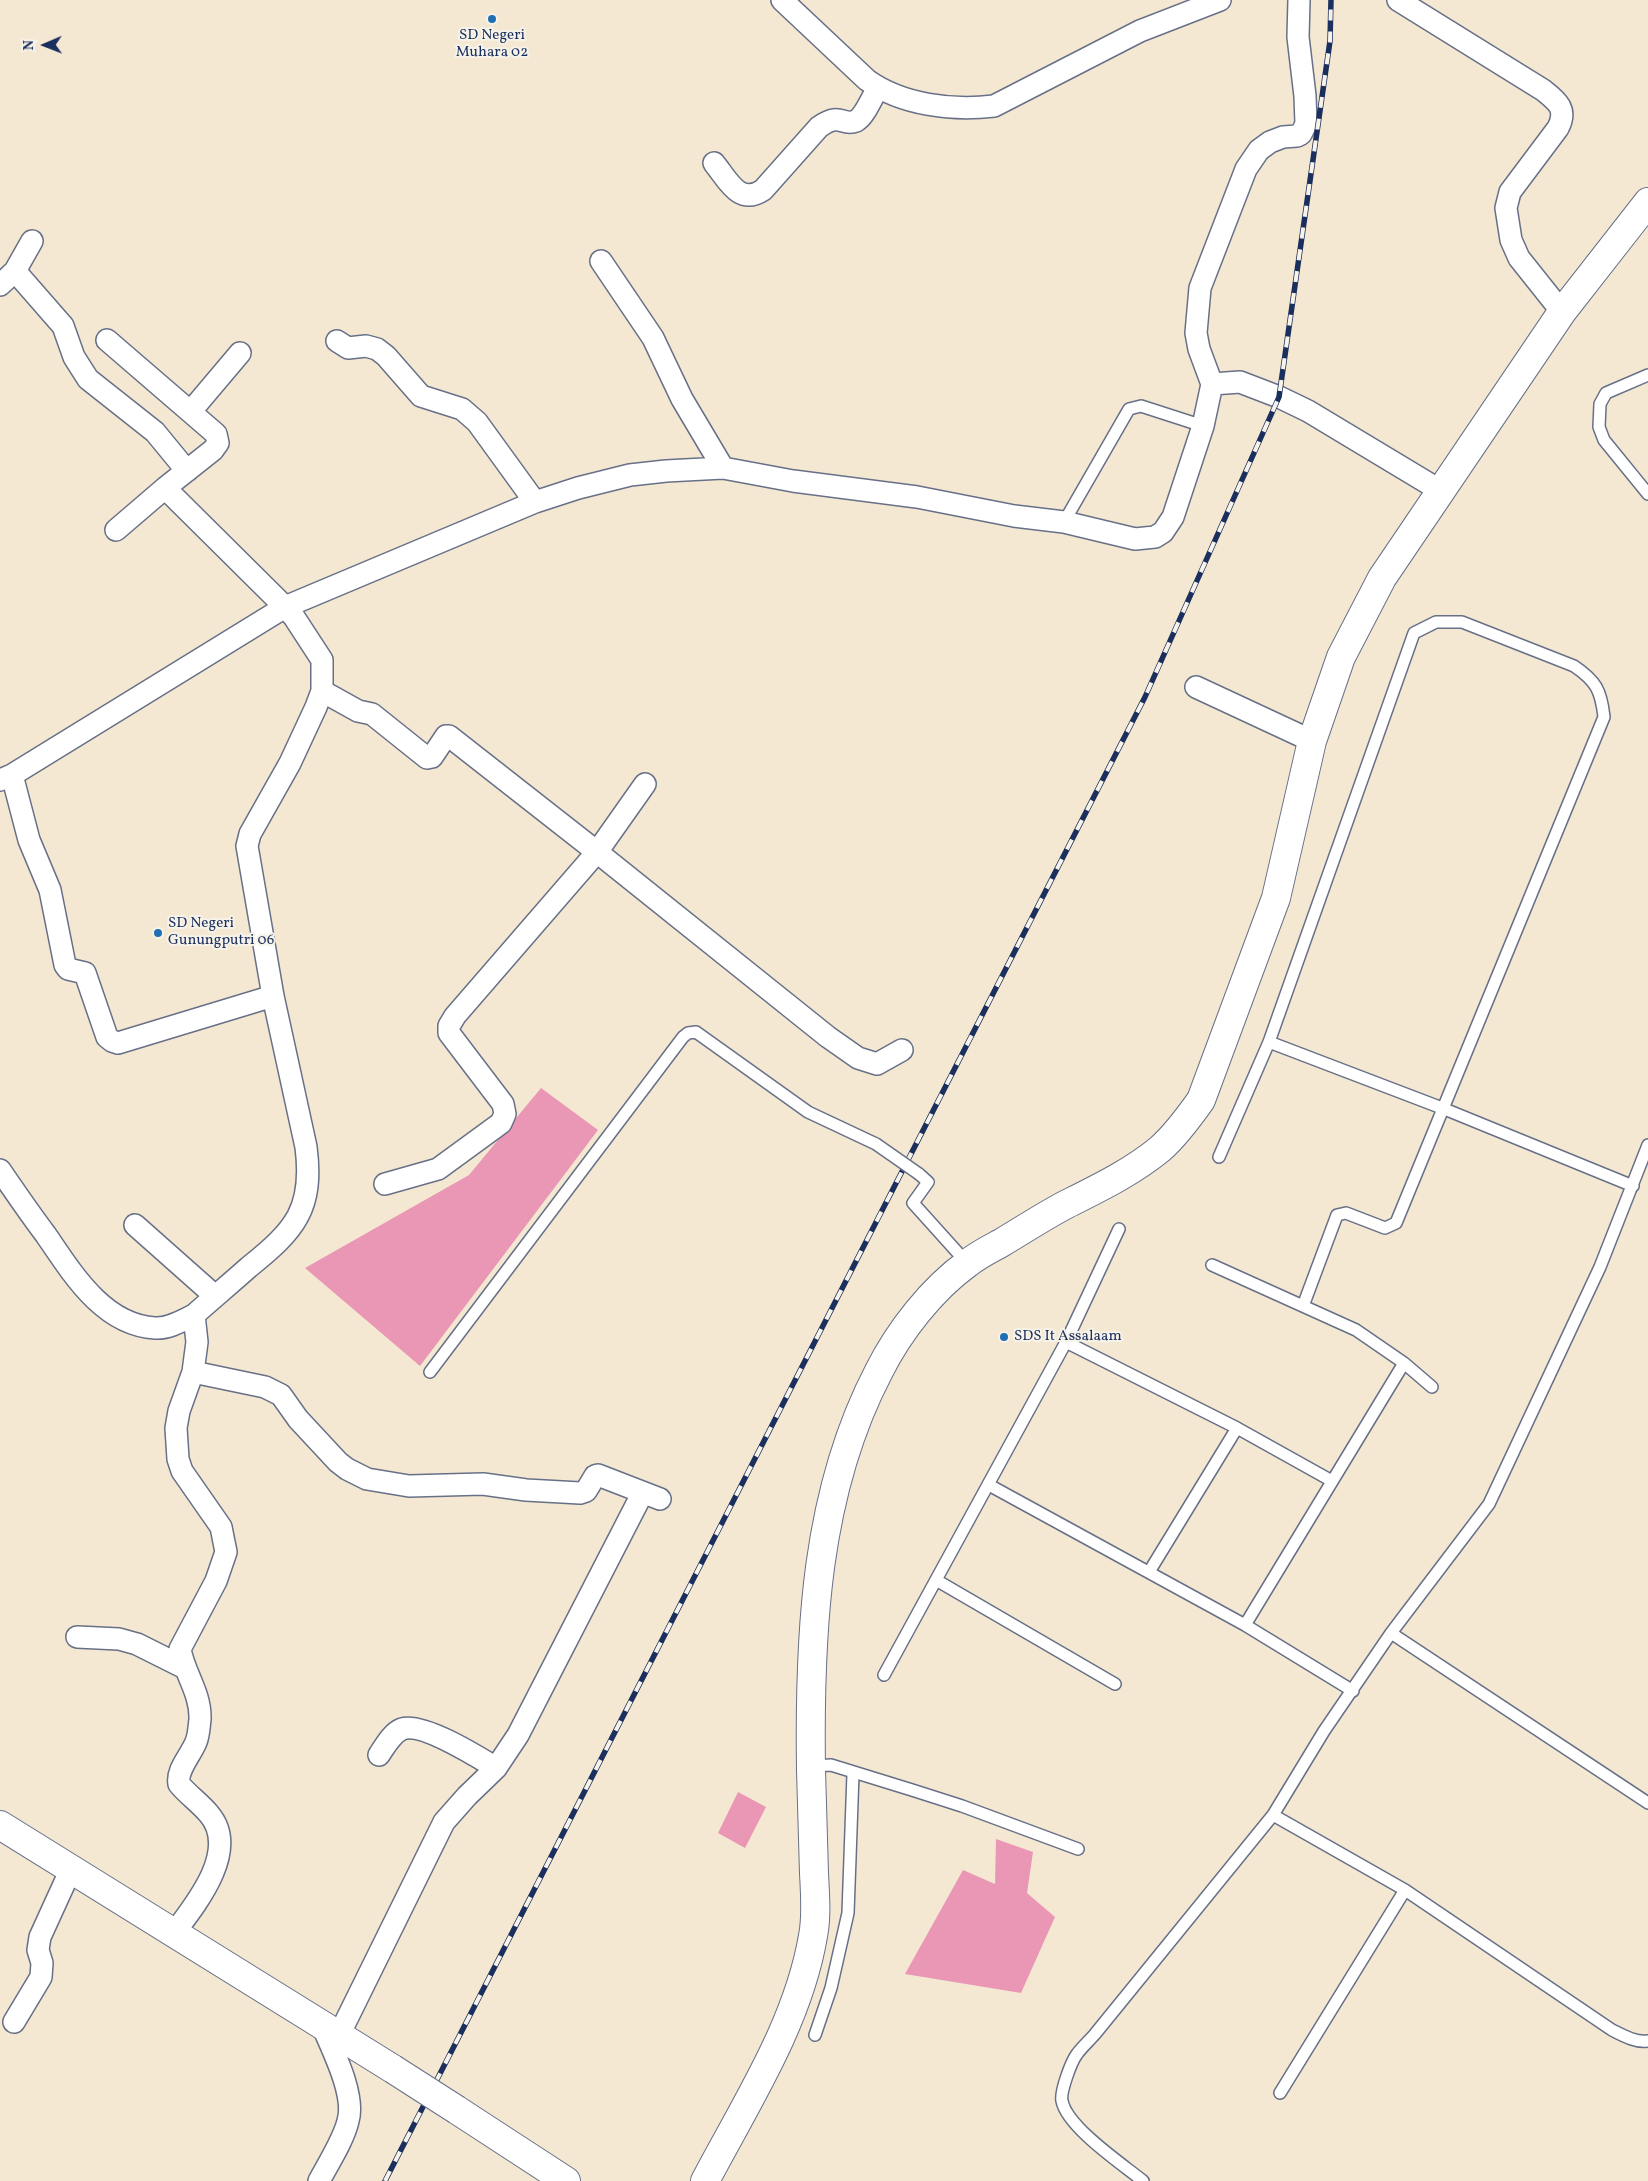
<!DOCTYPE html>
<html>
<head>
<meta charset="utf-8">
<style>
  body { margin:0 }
  #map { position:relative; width:1648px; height:2181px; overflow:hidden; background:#f4e8d3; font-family:Vollkorn,serif }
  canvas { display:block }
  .north { position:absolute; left:20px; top:20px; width:50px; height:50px; -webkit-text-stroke:4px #f7f3e8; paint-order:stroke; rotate:269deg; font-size:14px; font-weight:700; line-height:20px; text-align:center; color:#1b2f5e }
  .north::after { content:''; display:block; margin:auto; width:18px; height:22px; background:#1b2f5e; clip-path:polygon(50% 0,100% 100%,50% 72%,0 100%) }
</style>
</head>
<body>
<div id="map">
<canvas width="1648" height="2181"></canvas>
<div class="north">N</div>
</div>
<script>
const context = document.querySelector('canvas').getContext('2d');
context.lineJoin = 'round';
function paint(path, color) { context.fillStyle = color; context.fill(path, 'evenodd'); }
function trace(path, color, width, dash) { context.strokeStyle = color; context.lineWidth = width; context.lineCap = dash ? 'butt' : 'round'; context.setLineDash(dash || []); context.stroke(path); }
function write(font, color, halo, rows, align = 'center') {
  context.font = font + ' Vollkorn,serif'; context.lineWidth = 4; context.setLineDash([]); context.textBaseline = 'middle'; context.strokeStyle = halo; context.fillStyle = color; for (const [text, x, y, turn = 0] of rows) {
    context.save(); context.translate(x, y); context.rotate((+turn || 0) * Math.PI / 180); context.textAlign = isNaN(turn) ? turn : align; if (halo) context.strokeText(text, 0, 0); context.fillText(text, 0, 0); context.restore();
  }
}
const building = new Path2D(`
  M 541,1088 L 598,1130 L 420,1366 L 305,1268 L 469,1175 Z
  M 738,1792 L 766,1807 L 745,1848 L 718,1833 Z
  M 996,1839 L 1033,1852 L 1027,1893 L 1055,1917 L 1021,1993 L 905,1974 L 963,1870 L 995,1884 Z`);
const lane = new Path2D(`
  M 1648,375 L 1606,393 L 1600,404 L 1599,427 L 1604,440 L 1648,494
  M 1064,522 L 1129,409 L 1141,406 L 1203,426
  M 1269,1042 L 1442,1108 L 1633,1186
  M 1219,1157 L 1269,1042 L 1414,633 L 1436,622 L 1462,622 L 1574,666 C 1596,681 1601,690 1604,717 L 1396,1223 L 1385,1228 L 1346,1213 L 1337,1215 L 1303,1306
  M 919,1174 L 928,1182 L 913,1203 L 967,1263
  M 1212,1265 L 1356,1330 L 1404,1363 L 1432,1387
  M 1066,1342 L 1119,1229
  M 430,1372 L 683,1037 L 688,1033 L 696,1032 L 808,1112 L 876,1144
  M 989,1485 L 1245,1625 L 1404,1363
  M 1149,1572 L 1237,1428
  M 936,1580 L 1115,1684
  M 1245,1625 L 1353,1691
  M 1391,1633 L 1648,1803
  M 884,1675 L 1066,1342 L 1237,1428 L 1332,1481
  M 811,1766 L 831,1765 L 912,1790 L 962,1806 L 1078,1849
  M 1273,1815 L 1405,1890 L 1612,2030 C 1622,2035 1636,2043 1648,2041
  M 815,2035 L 831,1988 L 848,1913 L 853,1774
  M 1280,2093 L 1405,1890
  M 1143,2181 C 1122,2164 1067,2127 1062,2101 C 1060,2092 1071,2062 1077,2054 C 1082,2047 1089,2041 1095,2034 L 1273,1815 L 1324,1731 L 1391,1633 L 1489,1504 L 1600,1267 L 1648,1145`);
const street = new Path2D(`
  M 782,0 L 867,80 C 902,105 952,111 994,106 L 1140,31 L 1220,0
  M 1398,0 L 1543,90 C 1557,101 1568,109 1558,128 L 1510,192 L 1506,208 L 1511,240 L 1519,258 L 1562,312
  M 714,163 C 728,180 739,206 763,190 L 819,127 C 841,111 842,127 856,121 C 865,116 872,97 878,88
  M 601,261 L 653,338 L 682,399 L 723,468
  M 15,271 L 63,326 L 74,357 L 88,379 L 155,432 L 187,471
  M 0,285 L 15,271 L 32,241
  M 107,340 L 216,434 L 218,443 L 213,450 L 165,488 L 285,607 L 294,617 L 322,660 L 322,691 L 316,707 L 290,763 L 250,834 L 247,846 L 273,996 L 306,1147 C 314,1209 295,1230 249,1267 C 231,1283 212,1299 194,1315 L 197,1342 L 193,1372 L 179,1411 L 176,1428 L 178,1459 L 182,1471 L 221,1527 L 226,1552 L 216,1581 L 180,1649 C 184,1673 201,1693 200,1719 C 199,1727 199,1735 196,1742 C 191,1755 176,1770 179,1784 C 188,1795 200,1803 209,1814 C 240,1850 196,1904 174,1933
  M 337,341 L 348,348 L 366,346 L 377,349 L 386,356 L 421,396 L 462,409 L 477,422 L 535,502
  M 1212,384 L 1199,349 L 1196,333 L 1200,288 L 1246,169 L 1259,150 L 1270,142 L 1283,137 L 1297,136 L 1301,134 L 1306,124 L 1305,96 L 1298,37 L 1299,0
  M 191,411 L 240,353
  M 116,530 L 165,488
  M 1196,687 L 1312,741
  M 322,691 L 358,711 L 372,714 L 427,758 L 432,757 L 446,736 L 449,736 L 597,852 L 828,1037 L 858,1058 L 877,1064 L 902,1050
  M 12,775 L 29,840 L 50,890 L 65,965 L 68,969 L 85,973 L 107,1037 L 112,1041 L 118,1043 L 273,996
  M 0,780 L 12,775 L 285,607 L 535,502 L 578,488 L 630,475 L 666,471 L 723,468 L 793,481 L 917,497 L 1014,516 L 1064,522 L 1135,539 L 1155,537 L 1163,532 L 1173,517 L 1203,426 L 1212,384 L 1240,382 L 1279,397 L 1308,411 L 1441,491
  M 0,1170 C 15,1192 30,1214 46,1235 C 72,1273 103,1325 155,1328 C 168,1329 182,1321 194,1315
  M 385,1184 L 438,1169 L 501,1123 L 505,1114 L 503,1104 L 449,1033 L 449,1026 L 455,1016 L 597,852 L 645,784
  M 135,1225 L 215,1296
  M 193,1372 L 265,1387 L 281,1395 L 298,1419 L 338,1462 L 347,1469 L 367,1479 L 409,1486 L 483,1484 L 526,1490 L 580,1493 L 586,1491 L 595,1476 L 598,1475 L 660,1499
  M 77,1637 L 119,1639 L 137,1644 L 185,1668
  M 379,1755 C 385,1746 392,1733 402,1729 C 422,1722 478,1757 496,1768
  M 14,2022 L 41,1977 L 42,1963 L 38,1950 L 40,1937 L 71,1869
  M 339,2035 L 444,1822 L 467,1796 L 496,1768 L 518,1735 L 642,1494
  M 319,2181 C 328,2164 344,2139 348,2121 C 356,2095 332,2049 322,2025`);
const secondary = new Path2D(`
  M 705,2181 C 746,2103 798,2024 813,1936 C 817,1916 815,1894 814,1873 C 813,1838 812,1804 811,1770 C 809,1635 815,1493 879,1371 C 899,1331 932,1289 968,1263 C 978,1255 990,1249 1001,1243 C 1023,1230 1044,1216 1067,1204 C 1099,1188 1132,1172 1160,1149 C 1176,1135 1189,1117 1201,1100 L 1276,898 L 1312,741 L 1341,657 L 1382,578 L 1562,312 L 1648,202`);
const primary = new Path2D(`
  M 0,1825 L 393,2069
  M 457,2110 L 566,2181`);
const rail = new Path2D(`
  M 385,2181 L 1145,697 L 1279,397 L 1330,41 L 1331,0`);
const laneBridge = new Path2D(`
  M 876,1144 L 919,1174`);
const primaryBridge = new Path2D(`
  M 393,2069 L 457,2110`);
const markers = [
  [492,19,5,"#1f6fb2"],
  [158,933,5,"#1f6fb2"],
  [1004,1337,5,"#1f6fb2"]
];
const poiNames = [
  ["SD Negeri",492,36,"center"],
  ["Muhara 02",492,53,"center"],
  ["SD Negeri",168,924],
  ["Gunungputri 06",168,941],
  ["SDS It Assalaam",1014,1337]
];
paint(building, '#ea97b6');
trace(lane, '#677087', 14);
trace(street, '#677087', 24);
trace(secondary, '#677087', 30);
trace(primary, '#677087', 30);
trace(lane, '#fff', 11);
trace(street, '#fff', 21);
trace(secondary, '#fff', 28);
trace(primary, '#fff', 28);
trace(rail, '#1b2f5e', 5.5);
trace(rail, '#f7f3e8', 4, [11]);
trace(laneBridge, '#677087', 14, []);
trace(primaryBridge, '#677087', 30, []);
trace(laneBridge, '#fff', 11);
trace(primaryBridge, '#fff', 28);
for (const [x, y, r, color] of markers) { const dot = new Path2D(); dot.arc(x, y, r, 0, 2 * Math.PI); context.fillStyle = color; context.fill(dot); trace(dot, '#f7f3e8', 2); }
write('15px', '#1b2f5e', '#f7f3e8', poiNames, 'left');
</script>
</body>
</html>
